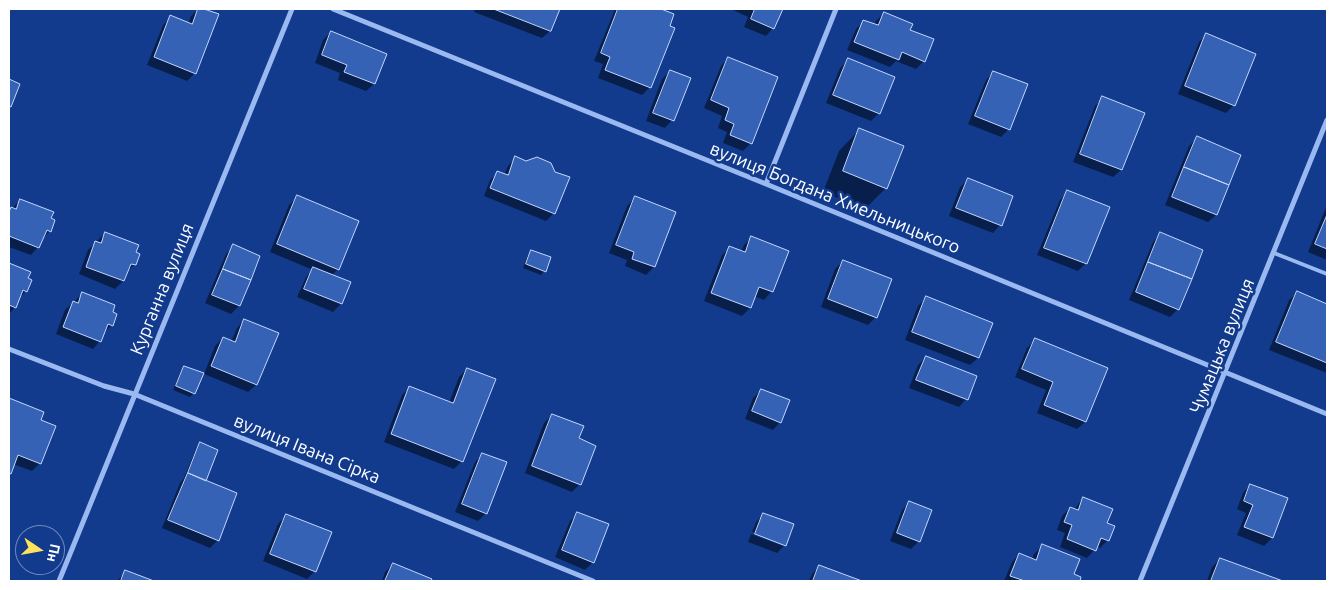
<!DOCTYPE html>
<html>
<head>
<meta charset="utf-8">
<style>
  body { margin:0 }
  #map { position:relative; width:1336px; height:590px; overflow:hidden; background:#123b8d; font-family:Ubuntu,sans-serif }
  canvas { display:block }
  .frame { position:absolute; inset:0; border:10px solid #fff; pointer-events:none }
  .north { position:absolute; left:15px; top:525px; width:50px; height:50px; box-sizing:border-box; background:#123b8d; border:1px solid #7189bb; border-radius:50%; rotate:102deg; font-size:14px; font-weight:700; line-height:20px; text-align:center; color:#fff }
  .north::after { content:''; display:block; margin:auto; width:18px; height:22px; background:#ffe15b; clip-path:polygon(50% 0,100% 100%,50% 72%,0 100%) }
</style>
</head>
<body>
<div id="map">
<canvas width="1336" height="590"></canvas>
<div class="frame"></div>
<div class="north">Пн</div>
</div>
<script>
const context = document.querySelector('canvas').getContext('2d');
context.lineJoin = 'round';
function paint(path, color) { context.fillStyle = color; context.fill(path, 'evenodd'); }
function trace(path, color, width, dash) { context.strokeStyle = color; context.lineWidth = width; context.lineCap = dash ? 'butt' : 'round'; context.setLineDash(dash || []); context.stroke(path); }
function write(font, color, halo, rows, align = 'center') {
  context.font = font + ' Ubuntu,sans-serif'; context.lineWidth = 5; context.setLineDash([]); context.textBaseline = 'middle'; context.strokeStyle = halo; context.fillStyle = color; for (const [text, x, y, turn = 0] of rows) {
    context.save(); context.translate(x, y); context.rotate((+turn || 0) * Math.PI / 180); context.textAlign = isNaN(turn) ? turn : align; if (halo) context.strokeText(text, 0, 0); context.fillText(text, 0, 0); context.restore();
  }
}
const shadow = new Path2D(`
  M 198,9 L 217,15 L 195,73 L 187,81 L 147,65 L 163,25 L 171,17 L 188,24 L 191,16 Z
  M 475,9 L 558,9 L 550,31 L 542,38 L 474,12 Z
  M 615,9 L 658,9 L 673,15 L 650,87 L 642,95 L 598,78 L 603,64 L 594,61 Z
  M 731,9 L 782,9 L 773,28 L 766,36 L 744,27 L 748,17 Z
  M 884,13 L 909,31 L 924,61 L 916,69 L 896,61 L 890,67 L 847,50 L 856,29 L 864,21 L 874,25 L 876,21 Z
  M 331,32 L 374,84 L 366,91 L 338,80 L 340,73 L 315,63 L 323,40 Z
  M 1207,35 L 1234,105 L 1226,113 L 1178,94 L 1199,42 Z
  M 728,58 L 751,143 L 743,151 L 723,143 L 727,132 L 718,128 L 722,116 L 704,108 L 721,66 Z
  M 848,60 L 879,113 L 871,121 L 826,103 L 840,68 Z
  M 670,71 L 672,120 L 665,128 L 646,121 L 662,79 Z
  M 993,72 L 1009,129 L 1001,137 L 968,124 L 986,80 Z
  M 1103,98 L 1121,170 L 1113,177 L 1073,162 L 1095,106 Z
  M 860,129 L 886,188 L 865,209 L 823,192 L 839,151 Z
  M 1197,138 L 1216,215 L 1208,222 L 1165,205 L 1189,146 Z
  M 516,158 L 554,213 L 546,221 L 484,196 L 490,180 L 498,173 L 504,175 L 508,166 Z
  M 968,180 L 1000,225 L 993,233 L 949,216 L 960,187 Z
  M 1067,192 L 1086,263 L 1078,271 L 1037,255 L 1060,200 Z
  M 297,197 L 338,269 L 331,276 L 349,283 L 341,304 L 333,312 L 297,297 L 306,277 L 313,270 L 270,252 L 289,205 Z
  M 635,198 L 675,213 L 654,267 L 646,275 L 625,266 L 627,260 L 609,253 L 627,206 Z
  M 21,200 L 49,219 L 50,231 L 42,239 L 38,247 L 31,255 L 9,247 L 9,211 Z
  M 1327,205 L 1327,260 L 1308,252 Z
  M 105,233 L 139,254 L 134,265 L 126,273 L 123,281 L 115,289 L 79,274 L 88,250 Z
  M 1160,234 L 1178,309 L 1170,317 L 1129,300 L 1153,242 Z
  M 752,237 L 787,251 L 771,292 L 764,300 L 754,296 L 750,308 L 742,316 L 704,301 L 722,255 L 730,248 L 741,252 L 744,245 Z
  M 234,246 L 259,256 L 239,306 L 231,314 L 205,303 L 226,254 Z
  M 532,251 L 544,271 L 541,275 L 523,268 L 528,255 Z
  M 843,261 L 876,317 L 868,325 L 821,307 L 835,269 Z
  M 9,264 L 29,272 L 26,279 L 26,291 L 18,300 L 15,307 L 9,314 Z
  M 1297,293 L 1327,305 L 1327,373 L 1269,350 L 1289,300 Z
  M 82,294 L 111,313 L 112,325 L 103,333 L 100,341 L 93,349 L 56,334 L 65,310 Z
  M 926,298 L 978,358 L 970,365 L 905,340 L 918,306 Z
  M 244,320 L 256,385 L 248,392 L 204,374 L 215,346 L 223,338 L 231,342 L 237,328 Z
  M 1035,340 L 1106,368 L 1085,422 L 1077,429 L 1037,413 L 1046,390 L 1015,377 L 1027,348 Z
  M 926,357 L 966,399 L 959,407 L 909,388 L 918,365 Z
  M 185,367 L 194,393 L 190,397 L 173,390 L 181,371 Z
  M 467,369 L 462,461 L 454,469 L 384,442 L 402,395 L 410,387 L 449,403 L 459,377 Z
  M 761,390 L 780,422 L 773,430 L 745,419 L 753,398 Z
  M 9,400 L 42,413 L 39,421 L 40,463 L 32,471 L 13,464 L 9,474 Z
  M 552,415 L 577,439 L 580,484 L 572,492 L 525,473 L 544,423 Z
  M 200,444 L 205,481 L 218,540 L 210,548 L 162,528 L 180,483 L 184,478 L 197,447 Z
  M 483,454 L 486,513 L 478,521 L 455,512 L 475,462 Z
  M 1250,485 L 1287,499 L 1272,538 L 1264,546 L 1237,535 L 1246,513 L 1237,509 L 1243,493 Z
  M 1083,498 L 1105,524 L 1108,540 L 1100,548 L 1097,547 L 1087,558 L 1060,547 L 1065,533 L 1057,530 L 1062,516 L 1070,508 L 1074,510 Z
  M 910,502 L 919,541 L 911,549 L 890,541 L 902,510 Z
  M 578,514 L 593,562 L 585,570 L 555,557 L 570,521 Z
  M 764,514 L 785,545 L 777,553 L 748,542 L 751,534 L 783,546 L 783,543 L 752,532 L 756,522 Z
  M 286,516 L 315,571 L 307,579 L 263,561 L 278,524 Z
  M 1042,546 L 1073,575 L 1080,578 L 1079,581 L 1004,581 L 1012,562 L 1019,554 L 1032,559 L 1034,554 Z
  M 1220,559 L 1279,581 L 1207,581 L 1212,567 Z
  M 393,564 L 431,579 L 430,581 L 382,581 L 385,572 Z
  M 820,566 L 858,581 L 809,581 L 812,574 Z
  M 126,572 L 151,581 L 117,581 Z`);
const building = new Path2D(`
  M 198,9 L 204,9 L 219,14 L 196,74 L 154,57 L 170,15 L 192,24 Z
  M 494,9 L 560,9 L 551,31 Z
  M 618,9 L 661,9 L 674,14 L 670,26 L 675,28 L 651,88 L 605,70 L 610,57 L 601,53 Z
  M 755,9 L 783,9 L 774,29 L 751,19 Z
  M 884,12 L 913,24 L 910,30 L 934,39 L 925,62 L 902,52 L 899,60 L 854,42 L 863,20 L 878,25 Z
  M 331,31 L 387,54 L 375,84 L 344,72 L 347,65 L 322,55 Z
  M 1206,33 L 1256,54 L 1235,106 L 1185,86 Z
  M 728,57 L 778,77 L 752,144 L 730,135 L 734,124 L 725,120 L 729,108 L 711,100 Z
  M 848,58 L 895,77 L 880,114 L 833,95 Z
  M 670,70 L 691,78 L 674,121 L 653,113 Z
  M 993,71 L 1028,84 L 1010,130 L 975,116 Z
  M 9,79 L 20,84 L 11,107 L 9,106 Z
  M 1102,96 L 1145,113 L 1122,170 L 1080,154 Z
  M 859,128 L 904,146 L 887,189 L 843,171 Z
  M 1197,136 L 1241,155 L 1229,185 L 1184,167 Z
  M 515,156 L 526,161 L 537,157 L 551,163 L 555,172 L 570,177 L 555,214 L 490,188 L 497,171 L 508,175 Z
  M 1184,167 L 1229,185 L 1217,215 L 1172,197 Z
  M 968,178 L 1013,196 L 1002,226 L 956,208 Z
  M 1067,190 L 1110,207 L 1087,264 L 1044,248 Z
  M 297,195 L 359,221 L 339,270 L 277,244 Z
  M 635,196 L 676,212 L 655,267 L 632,259 L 634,252 L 616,245 Z
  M 20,199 L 54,212 L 51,218 L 55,220 L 51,232 L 47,230 L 39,248 L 9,236 L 9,212 L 11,207 L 16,209 Z
  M 1327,215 L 1327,249 L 1315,244 Z
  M 105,232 L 139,245 L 136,252 L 140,254 L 136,265 L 131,264 L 124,281 L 86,267 L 95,241 L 101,243 Z
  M 1160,232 L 1203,250 L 1192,279 L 1148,262 Z
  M 751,236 L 789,251 L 773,292 L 759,287 L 751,308 L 711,293 L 729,246 L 745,252 Z
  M 233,244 L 260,256 L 251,280 L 223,269 Z
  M 531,250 L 551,257 L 546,272 L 526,264 Z
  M 843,260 L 892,279 L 877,318 L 828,299 Z
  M 1148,262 L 1192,279 L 1179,310 L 1136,292 Z
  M 9,263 L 31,272 L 28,278 L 32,280 L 27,292 L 23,290 L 16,308 L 9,305 Z
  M 313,267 L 351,282 L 342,304 L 304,289 Z
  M 223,269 L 251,280 L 240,306 L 212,295 Z
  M 1297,291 L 1327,304 L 1327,363 L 1276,342 Z
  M 82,292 L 115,305 L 113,312 L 117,314 L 113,326 L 108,324 L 101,342 L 63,327 L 73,301 L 78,303 Z
  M 926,296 L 993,323 L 979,358 L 912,332 Z
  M 244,319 L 279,333 L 257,385 L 211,366 L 223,337 L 235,342 Z
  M 1035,338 L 1108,368 L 1086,422 L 1044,405 L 1053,382 L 1022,369 Z
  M 926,356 L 977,376 L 968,400 L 916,380 Z
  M 184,366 L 204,373 L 195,394 L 176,386 Z
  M 467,368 L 496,379 L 463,462 L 391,434 L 409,386 L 453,403 Z
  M 761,389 L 790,400 L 781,423 L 752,411 Z
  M 9,398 L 44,412 L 41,420 L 56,426 L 41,464 L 18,455 L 11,474 L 9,473 Z
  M 552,414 L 584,426 L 579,438 L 596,446 L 581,485 L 532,466 Z
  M 200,442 L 218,450 L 206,481 L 188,473 Z
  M 482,453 L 507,462 L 487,514 L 462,504 Z
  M 188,473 L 237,493 L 219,541 L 168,520 Z
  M 1250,484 L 1288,498 L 1273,538 L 1244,527 L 1253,505 L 1244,501 Z
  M 1083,497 L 1113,509 L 1107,523 L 1115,526 L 1109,541 L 1101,538 L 1096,551 L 1067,539 L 1072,525 L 1064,522 L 1070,507 L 1078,510 Z
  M 909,501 L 932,510 L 920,542 L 897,533 Z
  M 577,512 L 609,524 L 594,563 L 562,550 Z
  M 763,513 L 794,524 L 786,546 L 755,534 Z
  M 286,514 L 332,532 L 316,572 L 270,554 Z
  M 1042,544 L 1080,559 L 1074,574 L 1081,577 L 1080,581 L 1025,581 L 1010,576 L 1019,553 L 1036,560 Z
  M 1220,558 L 1283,581 L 1211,581 Z
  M 393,563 L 432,579 L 431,581 L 385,581 Z
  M 819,565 L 862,581 L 813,581 Z
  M 125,570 L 154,581 L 121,581 Z`);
const lane = new Path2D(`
  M 1274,253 L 1327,274`);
const street = new Path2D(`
  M 333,9 L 766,184 L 1327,414
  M 766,184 L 836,9
  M 9,349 L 104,386 L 134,394 L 593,581
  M 59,581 L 292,9
  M 1140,581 L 1327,120`);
const streetNames = [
  ["вулиця Богдана Хмельницького",835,198,22],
  ["Курганна вулиця",162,289,-68],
  ["Чумацька вулиця",1222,346,-68],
  ["вулиця Івана Сірка",307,449,22]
];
paint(shadow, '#0007');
paint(building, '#3662b5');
trace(building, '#c2d6fc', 1);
trace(lane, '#9bb9f1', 4);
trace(street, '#9bb9f1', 5);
write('18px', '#fff', '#123b8d', streetNames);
</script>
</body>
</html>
